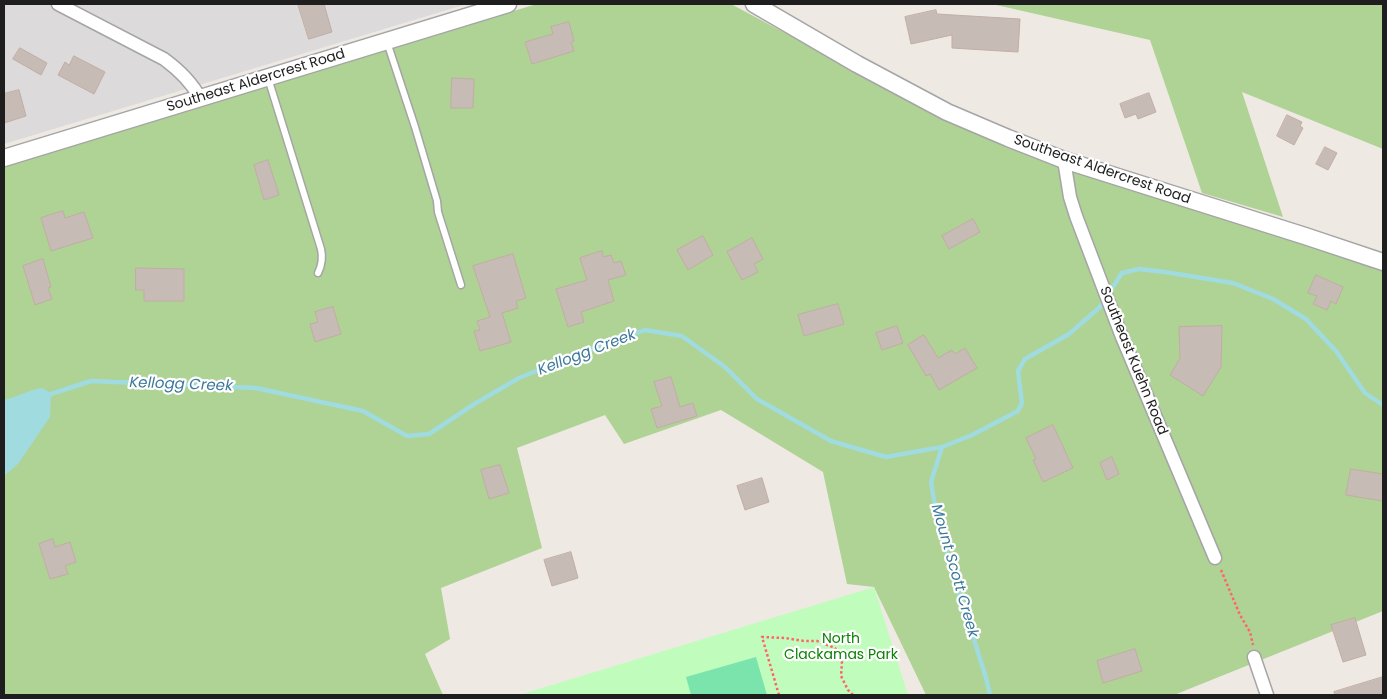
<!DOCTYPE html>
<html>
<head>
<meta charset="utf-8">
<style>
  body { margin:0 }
  #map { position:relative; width:1387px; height:699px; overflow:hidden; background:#efe9e3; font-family:Poppins,sans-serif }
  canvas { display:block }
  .frame { position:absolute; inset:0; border:5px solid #1e1e1e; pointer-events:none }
</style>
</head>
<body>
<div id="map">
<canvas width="1387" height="699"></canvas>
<div class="frame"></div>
</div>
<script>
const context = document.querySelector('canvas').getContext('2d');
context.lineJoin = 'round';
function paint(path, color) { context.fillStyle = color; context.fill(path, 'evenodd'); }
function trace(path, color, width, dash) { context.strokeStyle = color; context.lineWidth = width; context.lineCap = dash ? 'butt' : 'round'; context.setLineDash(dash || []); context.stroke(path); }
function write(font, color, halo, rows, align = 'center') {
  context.font = font + ' Poppins,sans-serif'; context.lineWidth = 4.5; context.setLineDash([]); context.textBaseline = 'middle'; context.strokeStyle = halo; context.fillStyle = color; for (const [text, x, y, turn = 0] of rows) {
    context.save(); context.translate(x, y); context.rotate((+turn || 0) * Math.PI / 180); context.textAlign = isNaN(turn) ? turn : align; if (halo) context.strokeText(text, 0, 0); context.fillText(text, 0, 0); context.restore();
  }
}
const residential = new Path2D(`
  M 4,4 L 467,4 L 4,144 Z`);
const forest = new Path2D(`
  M 537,4 L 731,4 L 947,120 L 1383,269 L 1383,611 L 1174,695 L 926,695 L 874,587 L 847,584 L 823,472 L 721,410 L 624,444 L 605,415 L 517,448 L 542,548 L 441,588 L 450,639 L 425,654 L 443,695 L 4,695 L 4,163 Z
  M 992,4 L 1383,4 L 1383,149 L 1242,92 L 1283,217 L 1202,193 L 1150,40 Z`);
const park = new Path2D(`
  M 874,587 L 908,695 L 519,695 Z`);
const pitch = new Path2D(`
  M 756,657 L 767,695 L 691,695 L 686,677 Z`);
const water = new Path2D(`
  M 42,388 L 51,393 L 50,417 L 18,464 L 4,476 L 4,400 C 17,397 28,390 42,388 Z`);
const stream = new Path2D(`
  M 48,395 L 91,381 L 256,388 L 363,411 L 407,436 L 429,434 L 476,403 L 519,378 L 571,357 L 645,330 L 682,336 L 725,367 L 757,399 L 831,441 L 886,457 L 942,447 L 972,435 L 1018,411 L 1022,403 L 1018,371 L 1025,359 L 1069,334 L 1100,307 L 1122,273 L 1139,269 L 1165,272 L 1233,283 L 1273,299 L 1306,319 L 1336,351 L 1365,393 L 1383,405
  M 942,447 L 931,482 L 938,524 L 986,678 L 990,695`);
const building = new Path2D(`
  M 298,4 L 324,4 L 332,32 L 309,39 Z
  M 936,10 L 937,14 L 1020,19 L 1018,52 L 952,48 L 952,35 L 911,44 L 905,17 Z
  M 569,22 L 574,41 L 571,42 L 574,51 L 532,64 L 525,42 L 553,34 L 551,27 Z
  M 20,48 L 47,63 L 41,75 L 13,59 Z
  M 74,56 L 105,72 L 94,94 L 58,75 L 65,62 L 69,65 Z
  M 452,78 L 474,79 L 473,108 L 451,108 Z
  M 19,90 L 26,116 L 4,123 L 4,94 Z
  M 1149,93 L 1156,112 L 1138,119 L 1136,114 L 1125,118 L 1120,104 Z
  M 1287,115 L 1302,122 L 1300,126 L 1303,128 L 1294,145 L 1277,136 Z
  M 1325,147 L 1337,153 L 1328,170 L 1316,164 Z
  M 268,160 L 279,195 L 264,200 L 254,165 Z
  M 63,211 L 65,218 L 84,212 L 93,238 L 51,251 L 41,218 Z
  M 973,219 L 980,232 L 949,249 L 942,236 Z
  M 703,236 L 713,255 L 688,270 L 677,250 Z
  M 752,238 L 763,259 L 754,264 L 758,272 L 742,280 L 727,252 Z
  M 602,251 L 603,257 L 611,255 L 614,263 L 621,261 L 626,275 L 608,280 L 614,301 L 581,312 L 584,322 L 568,327 L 556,289 L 587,280 L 580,258 Z
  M 513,254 L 526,298 L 516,301 L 518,308 L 502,313 L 511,342 L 480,351 L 474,331 L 480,330 L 477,321 L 490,317 L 473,266 Z
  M 43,259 L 51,287 L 48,288 L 52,299 L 35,305 L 23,266 Z
  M 136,268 L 184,269 L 184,301 L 144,301 L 144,290 L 136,290 Z
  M 1316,275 L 1343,287 L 1336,304 L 1331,301 L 1327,310 L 1313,304 L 1317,296 L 1308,293 Z
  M 838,304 L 844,324 L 804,336 L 798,315 Z
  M 333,307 L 341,334 L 315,342 L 310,324 L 318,322 L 315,312 Z
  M 897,326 L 903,343 L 882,350 L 876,333 Z
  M 1222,326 L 1221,367 L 1203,396 L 1170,375 L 1180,358 L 1179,327 Z
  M 924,335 L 938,358 L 952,350 L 955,354 L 965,348 L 977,368 L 939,390 L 930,374 L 926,376 L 908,345 Z
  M 671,377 L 680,407 L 693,403 L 697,416 L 657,428 L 651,409 L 662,406 L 654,382 Z
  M 1053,425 L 1073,468 L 1043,482 L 1033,460 L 1036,459 L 1026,438 Z
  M 1112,457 L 1119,474 L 1107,480 L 1100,463 Z
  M 500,465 L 509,493 L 489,499 L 481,470 Z
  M 1351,469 L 1383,474 L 1383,501 L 1346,495 Z
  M 762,478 L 769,502 L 745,510 L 737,486 Z
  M 53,539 L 55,547 L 70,542 L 76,562 L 65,566 L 68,574 L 50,579 L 39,544 Z
  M 571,552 L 578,578 L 552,586 L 544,560 Z
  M 1355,618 L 1366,655 L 1343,662 L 1331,625 Z
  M 1135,649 L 1142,671 L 1103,683 L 1097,661 Z
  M 1383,677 L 1383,695 L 1335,695 L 1334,692 Z`);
const path = new Path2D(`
  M 1221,570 L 1240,615 L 1250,632 L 1253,645
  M 779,695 L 762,637 L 785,638 L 804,641 L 817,641 L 835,648 L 842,661 L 841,676 L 848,690 L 853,695`);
const service = new Path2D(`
  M 387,42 L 415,127 L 437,201 L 438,212 L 461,285
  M 268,78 L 321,249 C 323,258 322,265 318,273`);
const minor = new Path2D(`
  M 58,4 L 164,59 C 179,70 191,81 200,98
  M 1064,160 L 1070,197 L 1076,216 L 1122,337 L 1215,558
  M 1254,657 L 1267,695`);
const tertiary = new Path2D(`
  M 754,4 L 857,64 L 947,112 L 1008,138 L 1064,160 L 1305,236 L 1383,262
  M 4,158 L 508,4`);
const streetNames = [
  ["Southeast Aldercrest Road",256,81,-17],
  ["Southeast Aldercrest Road",1102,170,19],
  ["Southeast Kuehn Road",1133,361,68]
];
const parkNames = [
  ["North",841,639],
  ["Clackamas Park",841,655]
];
const waterNames = [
  ["Kellogg Creek",587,353,-21],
  ["Kellogg Creek",181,385,2],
  ["Mount Scott Creek",954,571,74]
];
paint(residential, '#dcdadb');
paint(forest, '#afd295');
paint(park, '#c0fdbc');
paint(pitch, '#7be4ad');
paint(water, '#a0dbe0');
trace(stream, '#a0dbe0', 4.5);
paint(building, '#c7bbb6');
trace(building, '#c2ada4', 1);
trace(service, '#a5a5a5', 9);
trace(minor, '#a5a5a5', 15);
trace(tertiary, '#a5a5a5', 19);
trace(path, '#ff646a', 2.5, [2.5, 2.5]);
trace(service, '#fff', 6);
trace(minor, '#fff', 12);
trace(tertiary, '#fff', 16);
write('14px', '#1e1e1e', '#fff', streetNames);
write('14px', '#0b8304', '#fff', parkNames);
write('italic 15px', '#3c799b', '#fff', waterNames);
</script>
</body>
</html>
